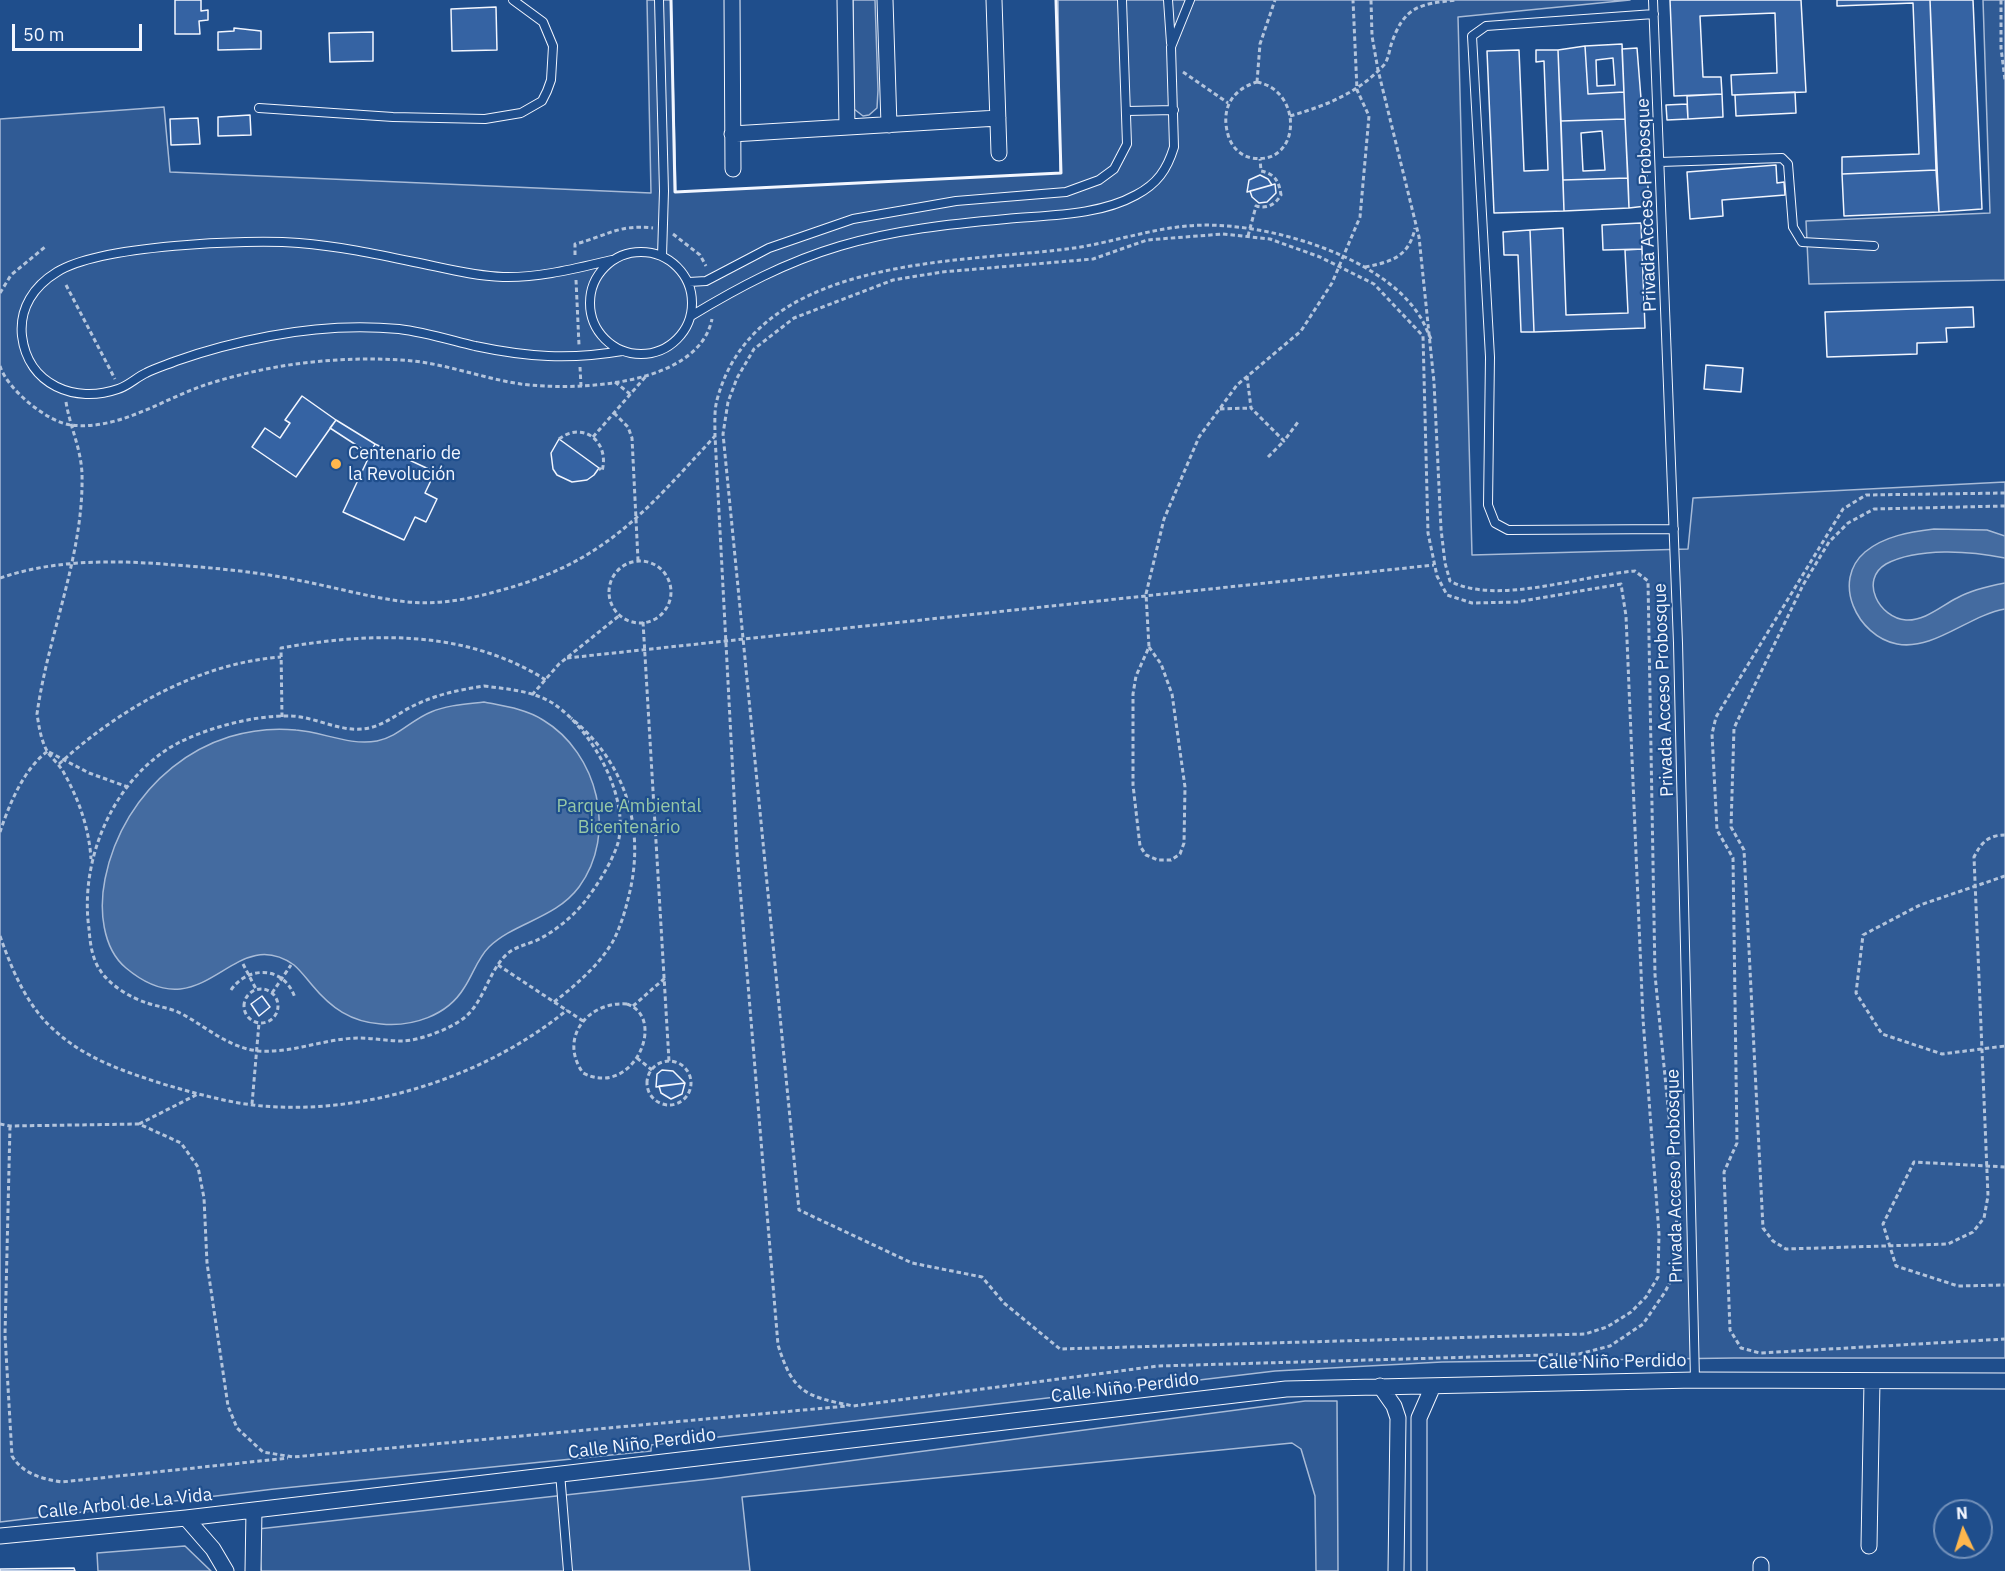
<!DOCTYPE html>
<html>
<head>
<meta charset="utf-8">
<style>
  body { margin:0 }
  #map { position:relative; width:2005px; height:1571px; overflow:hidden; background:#1f4e8c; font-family:"IBM Plex Sans",sans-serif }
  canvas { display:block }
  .north { position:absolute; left:1933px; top:1499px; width:60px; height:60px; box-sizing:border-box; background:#1f4e8c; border:2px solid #7391ba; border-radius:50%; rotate:356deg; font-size:16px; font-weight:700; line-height:24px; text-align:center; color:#f2f6ff }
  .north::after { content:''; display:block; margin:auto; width:21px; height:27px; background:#ffb74d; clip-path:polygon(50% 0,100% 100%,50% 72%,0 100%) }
  .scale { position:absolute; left:12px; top:24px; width:130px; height:27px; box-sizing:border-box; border:3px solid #f2f6ff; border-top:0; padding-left:8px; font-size:18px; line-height:21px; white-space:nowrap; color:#f2f6ff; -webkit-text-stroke:4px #1f4e8c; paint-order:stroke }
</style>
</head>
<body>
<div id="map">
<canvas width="2005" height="1571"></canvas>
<div class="north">N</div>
<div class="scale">50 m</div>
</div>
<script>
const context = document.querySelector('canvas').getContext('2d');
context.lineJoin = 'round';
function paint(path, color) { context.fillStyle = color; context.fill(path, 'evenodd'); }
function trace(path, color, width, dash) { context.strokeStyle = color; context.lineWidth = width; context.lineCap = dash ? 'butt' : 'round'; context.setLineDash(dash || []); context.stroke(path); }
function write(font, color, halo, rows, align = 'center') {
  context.font = font + ' "IBM Plex Sans",sans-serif'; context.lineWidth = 4.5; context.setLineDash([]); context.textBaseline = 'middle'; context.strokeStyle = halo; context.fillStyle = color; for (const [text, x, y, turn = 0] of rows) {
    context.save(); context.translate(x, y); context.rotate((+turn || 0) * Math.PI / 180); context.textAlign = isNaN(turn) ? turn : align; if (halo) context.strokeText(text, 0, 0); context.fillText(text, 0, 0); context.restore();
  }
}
const built = new Path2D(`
  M 647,0 L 671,0 L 676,192 L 1060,173 L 1058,0 L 1630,0 L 1458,17 L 1472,555 L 1688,549 L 1693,498 L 2005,482 L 2005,1358 L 1734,1358 L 1442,1362 L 1275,1371 L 651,1445 L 651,1451 L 274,1489 L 0,1522 L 0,119 L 164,107 L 170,172 L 651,193 Z
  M 853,0 L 875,0 L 878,90 L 877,108 L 869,115 L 863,116 L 854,109 Z
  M 1983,0 L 2005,0 L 2005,280 L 1809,284 L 1806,221 L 1990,213 Z
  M 1305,1401 L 1337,1401 L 1338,1571 L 1316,1571 L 1315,1496 L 1301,1449 L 1292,1443 L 742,1497 L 750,1571 L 261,1571 L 258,1529 L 719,1478 Z
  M 185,1546 L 211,1571 L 98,1571 L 97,1553 Z`);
const water = new Path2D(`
  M 1934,529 L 1987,530 L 2005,536 L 2005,558 C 1971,551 1918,547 1886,564 C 1859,580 1879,618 1906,620 C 1925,621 1941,606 1957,598 C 1971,590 1989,586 2005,583 L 2005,609 C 1969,615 1934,651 1897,644 C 1857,636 1831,581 1865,552 C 1884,536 1910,532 1934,529 Z
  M 484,702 C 504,706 526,709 543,720 C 598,753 618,834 579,887 C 555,919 515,922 489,947 C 477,959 473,975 464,988 C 447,1016 412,1027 381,1024 C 351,1022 331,1008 312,985 C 306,978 301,971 294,965 C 232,921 205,1034 126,968 C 102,948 99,909 105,879 C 123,789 203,721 296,730 C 323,732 349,746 377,741 C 398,737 411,720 431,712 C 447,705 467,704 484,702 Z`);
const building = new Path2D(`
  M 175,0 L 201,0 L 201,11 L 208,10 L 208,20 L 199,21 L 200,34 L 175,34 Z
  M 1670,0 L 1801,0 L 1806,92 L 1732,95 L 1731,75 L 1777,73 L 1775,13 L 1700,16 L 1703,77 L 1721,77 L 1722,94 L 1674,96 Z
  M 1837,0 L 1930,0 L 1936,170 L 1842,174 L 1842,157 L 1919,154 L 1913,3 L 1837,6 Z
  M 1930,0 L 1973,0 L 1982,209 L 1939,212 Z
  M 496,7 L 497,50 L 452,51 L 451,9 Z
  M 234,28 L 261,31 L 261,49 L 218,50 L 218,32 L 234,31 Z
  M 373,32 L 373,61 L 330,62 L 329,33 Z
  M 1622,44 L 1624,92 L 1588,94 L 1585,46 ZM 1613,58 L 1615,85 L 1597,86 L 1596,60 Z
  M 1585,46 L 1588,94 L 1624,92 L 1625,119 L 1561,121 L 1558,50 Z
  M 1637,48 L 1649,200 L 1646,206 L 1629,208 L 1622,49 Z
  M 1519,50 L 1524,171 L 1548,170 L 1544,61 L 1536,62 L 1536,50 L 1558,50 L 1564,211 L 1494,213 L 1487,51 Z
  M 1795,92 L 1796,113 L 1736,116 L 1735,95 Z
  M 1722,94 L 1723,117 L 1688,119 L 1687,96 Z
  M 1687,104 L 1688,119 L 1667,120 L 1666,105 Z
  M 250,115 L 251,135 L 218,136 L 218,117 Z
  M 198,118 L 200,144 L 171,145 L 170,119 Z
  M 1625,119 L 1628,178 L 1563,180 L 1561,121 ZM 1602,131 L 1605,170 L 1583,171 L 1581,133 Z
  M 1776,165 L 1777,183 L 1784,182 L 1785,195 L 1722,200 L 1723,216 L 1690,219 L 1687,172 Z
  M 1936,170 L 1939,212 L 1844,216 L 1842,174 Z
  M 1260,175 L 1268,179 L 1272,185 L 1247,192 L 1249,180 Z
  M 1628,178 L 1629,208 L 1564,211 L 1563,180 Z
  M 1275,184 L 1276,193 L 1267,202 L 1259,203 L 1252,197 L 1250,191 Z
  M 1641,223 L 1642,249 L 1603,250 L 1602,225 Z
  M 1563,228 L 1566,315 L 1628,313 L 1625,250 L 1642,249 L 1645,328 L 1534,332 L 1530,230 Z
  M 1530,230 L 1534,332 L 1521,332 L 1518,255 L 1504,255 L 1503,232 Z
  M 1973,307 L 1974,327 L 1946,328 L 1947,342 L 1917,343 L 1917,354 L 1827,357 L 1825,312 Z
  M 1706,365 L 1743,368 L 1741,392 L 1704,389 Z
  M 302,396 L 336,420 L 296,477 L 252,447 L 265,428 L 280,438 L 290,423 L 285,420 Z
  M 336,420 L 375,444 L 370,454 L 330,428 Z
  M 559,439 L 599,468 L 594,475 L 587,480 L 572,482 L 557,475 L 553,469 L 551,453 Z
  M 375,444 L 435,472 L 425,493 L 437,499 L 426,522 L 415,517 L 404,540 L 343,512 Z
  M 262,996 L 270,1007 L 259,1016 L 251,1004 Z
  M 662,1070 L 673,1071 L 685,1083 L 656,1087 L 657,1074 Z
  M 685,1083 L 682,1094 L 671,1099 L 661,1093 L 659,1086 Z
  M 74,1568 L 75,1571 L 0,1571 L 0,1569 Z`);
const path = new Path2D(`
  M 1371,0 L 1372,36 L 1378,70 L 1419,237 L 1434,382 L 1441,529 L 1445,563 L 1450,581 C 1496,606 1583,575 1635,571 L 1648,581 L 1655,975 L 1677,1198
  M 2001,0 L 2001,48 L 2005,80
  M 1183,72 L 1228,103
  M 1257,82 C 1304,91 1301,166 1252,158 C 1241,156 1233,148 1229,138 C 1220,111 1230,90 1257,82 Z
  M 1257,82 L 1260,44 L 1275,0
  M 1290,116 C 1325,106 1358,93 1383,66 C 1388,61 1389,52 1391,45 C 1404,6 1419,4 1457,0
  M 673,234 L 700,255 L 706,266
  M 1223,234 L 1270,239 L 1320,257 L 1374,284 L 1423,336 L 1428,533 L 1437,576 L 1447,595 L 1472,603 L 1517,602 L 1621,584 L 1626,616 L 1643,1019 L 1659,1234 L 1658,1277 L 1646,1297 L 1631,1312 L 1607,1327 L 1585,1334 L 1060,1349 L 1004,1303 L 982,1277 L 912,1263 L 799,1210 L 723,434 L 728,402 L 737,378 L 754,349 L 794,318 L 893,280 L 942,272 L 1093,259 L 1147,240 Z
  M 1248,236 L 1256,206 C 1267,209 1275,205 1281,195 C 1279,181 1275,174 1261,171 L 1260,159
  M 575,255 L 575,244 C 607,236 618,224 653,228
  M 1365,267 C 1391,262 1409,257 1415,228
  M 576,280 L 579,345
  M 66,285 L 115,379
  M 0,293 L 11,275 L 45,247
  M 1431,339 C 1427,331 1424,322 1419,315 C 1379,253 1257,219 1187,226 C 1143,230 1102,246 1058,250 C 944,263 754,260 717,400 C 714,411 715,424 715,436 L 737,852 L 778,1345 C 793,1393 805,1396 853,1406 L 1158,1366 L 1579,1354 L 1610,1346 L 1643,1324 L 1665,1292 L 1673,1276 L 1677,1214
  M 0,366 C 7,389 47,422 71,425 C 119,431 164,398 208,384 C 271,364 335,356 401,360 C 442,362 480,378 521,384 C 574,391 698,387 712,319
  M 580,367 L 581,386
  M 1247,376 L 1251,408 L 1284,441 L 1298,422
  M 615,382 L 630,394
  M 66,402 C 70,427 81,448 82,474 C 84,555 48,634 37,714 C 39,727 41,740 47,751 C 52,759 60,765 64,773 C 79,800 89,828 91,859
  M 1220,409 L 1251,408
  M 614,413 L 628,427 L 632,438 L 638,560
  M 593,437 L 647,375
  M 559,439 C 584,420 610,443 602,471 L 599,468
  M 1268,457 L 1284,441
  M 2005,493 L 1866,495 L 1843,509 L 1716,717 L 1712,734 L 1717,830 L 1733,858 L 1737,1143 L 1724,1172 L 1730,1330 L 1741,1348 L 1760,1353 L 2005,1339
  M 2005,506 L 1874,509 L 1848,523 L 1829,542 L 1803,585 L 1734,728 L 1731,827 L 1744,850 L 1763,1228 L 1773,1241 L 1786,1249 L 1948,1244 L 1973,1232 L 1984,1218 L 1988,1196 L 1974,857 C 1981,843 1988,835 2005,835
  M609 592a31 31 0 1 1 62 0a31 31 0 1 1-62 0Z
  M 0,578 C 56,559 117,560 175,565 C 216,568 257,572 297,580 C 334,587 371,598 408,602 C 438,605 470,599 498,591 C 604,563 644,513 715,436
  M 643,622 L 669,1061
  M 1149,647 L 1161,664 L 1172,694 L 1185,787 L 1184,843 L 1180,854 L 1171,860 L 1158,860 L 1146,855 L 1140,846 L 1133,785 L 1133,694 L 1136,676 L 1149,647 L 1146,594 L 1164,519 L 1199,437 L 1237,385 L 1301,331 L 1332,283 L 1360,217 L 1369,116 L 1357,90 L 1353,0
  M 567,658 L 1434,565
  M 484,686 C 508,689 534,691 554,704 C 592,730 630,797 618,843 C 612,862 598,884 586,900 C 574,916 553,933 535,941 C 523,946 513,947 504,957 C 488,974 483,1003 464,1018 C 450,1029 421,1040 403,1041 C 384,1041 365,1036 345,1039 C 316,1042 289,1053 259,1051 C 229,1048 208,1028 182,1014 C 171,1008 159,1007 147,1003 C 131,998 109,985 100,970 C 92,959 90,942 89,929 C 79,859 114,777 178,743 C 210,727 255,715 291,716 C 317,717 343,734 369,728 C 386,724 400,712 415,705 C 438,694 459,690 484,686 Z
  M 532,695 L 559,664 L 620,615
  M 282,717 L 281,648 C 371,632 465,629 546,680
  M 49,752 L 89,773 L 128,787
  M 59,764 C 119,709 199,663 281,657
  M 0,832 C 9,805 24,768 48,751
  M 2005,876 L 1920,905 L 1863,935 L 1856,993 L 1882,1034 L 1942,1054 L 2005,1046
  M 0,936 C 12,970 27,1006 54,1030 C 86,1059 123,1071 163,1084 C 201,1095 239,1106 279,1107 C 379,1111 490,1073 567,1010
  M 243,964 L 256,989
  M 498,965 L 583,1021
  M244 1006a17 17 0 1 1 34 0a17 17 0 1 1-34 0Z
  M 231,990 C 248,965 285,966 295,998
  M 272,993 L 291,965
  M 554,1002 C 576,985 597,967 612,943 C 621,927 626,908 630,891 C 645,825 624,761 571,718
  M 627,1004 C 668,1018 633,1099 583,1073 C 558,1038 588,1001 627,1004 Z
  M 633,1006 L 665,978
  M 637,1058 L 652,1070
  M647 1083a22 22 0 1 1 44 0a22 22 0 1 1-44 0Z
  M 252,1104 L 259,1023
  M 0,1124 L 10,1126 L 139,1124 L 181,1143 L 198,1167 L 204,1198 L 207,1263 L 228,1406 L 237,1428 L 263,1452 L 293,1457 L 847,1406
  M 139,1124 L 198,1094
  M 10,1126 L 5,1335 L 12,1456 C 23,1474 42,1479 62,1482 L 288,1458
  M 2005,1167 L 1914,1162 L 1883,1224 L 1896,1266 L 1958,1286 L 2005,1285`);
const lane = new Path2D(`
  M 659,0 L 664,191 L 662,256
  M 1168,0 L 1171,43
  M 1653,0 L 1678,643 L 1695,1380
  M 1654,14 L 1486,26 L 1472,36 L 1490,357 L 1488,505 L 1495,523 L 1508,530 L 1674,529
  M 259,108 L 393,117 L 485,119 L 521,113 L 542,101 L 547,91 L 551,80 L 553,46 L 543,22 L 513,0
  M 1127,111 L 1174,110
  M 1660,162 L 1782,158 L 1788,164 L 1793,227 L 1802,242 L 1874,246
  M590 303a51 51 0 1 1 102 0a51 51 0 1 1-102 0Z
  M 612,260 C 577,268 540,278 503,277 C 473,276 444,268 414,262 C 376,254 338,246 299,243 C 247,239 100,245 57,272 C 34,286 19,308 22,336 C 28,385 75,404 118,389 C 128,386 137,377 146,373 C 156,368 166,365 176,361 C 207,350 238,342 270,336 C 312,328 356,325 399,329 C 424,332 450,340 475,346 C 527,357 569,360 622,351
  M 689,282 L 706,281 L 769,248 L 853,219 L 956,201 L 1066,192 L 1099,180 L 1114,169 L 1127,144 L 1122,0
  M 691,316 C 739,287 786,262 840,246 C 894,230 950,224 1006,219 C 1048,215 1098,216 1136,195 C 1157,184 1167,170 1174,147 L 1171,47 L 1190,0
  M 560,1473 L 568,1571`);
const street = new Path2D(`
  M 732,0 L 733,169
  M 845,0 L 847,127
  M 885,0 L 889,125
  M 994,0 L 999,153
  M 732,134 L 998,118
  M 1380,1386 L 1394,1406 L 1398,1418 L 1396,1571
  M 186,1518 L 213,1549 L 226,1571
  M 0,1536 L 186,1518 L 1286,1389 L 1695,1380 L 2005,1381
  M 1869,1546 L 1872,1381
  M 253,1571 L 254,1510
  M 1419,1571 L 1419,1418 L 1433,1386
  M 1761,1571 L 1761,1565`);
const wall = new Path2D(`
  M 671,0 L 675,192 L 1061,173 L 1056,0`);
const markers = [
  [336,464,6,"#ffb74d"]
];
const streetNames = [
  ["Privada Acceso Probosque",1647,205,-92],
  ["Privada Acceso Probosque",1664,690,-92],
  ["Privada Acceso Probosque",1675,1176,-91],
  ["Calle Niño Perdido",1612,1362,-1],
  ["Calle Niño Perdido",1125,1388,-7],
  ["Calle Niño Perdido",642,1444,-7],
  ["Calle Arbol de La Vida",125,1504,-6]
];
const poiNames = [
  ["Centenario de",348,454],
  ["la Revolución",348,475]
];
const parkNames = [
  ["Parque Ambiental",629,807],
  ["Bicentenario",629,828]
];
paint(built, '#305b95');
trace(built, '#a8bbd7', 1.5);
paint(water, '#446ba0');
trace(water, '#a8bbd7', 1.5);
paint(building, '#3563a3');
trace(building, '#f2f6ff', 1.5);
trace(lane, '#f2f6ff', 10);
trace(street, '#f2f6ff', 17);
trace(path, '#b3c4dc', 3, [4.5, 3]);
trace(lane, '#1f4e8c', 8);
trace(street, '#1f4e8c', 15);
trace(wall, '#f2f6ff', 3);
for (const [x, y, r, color] of markers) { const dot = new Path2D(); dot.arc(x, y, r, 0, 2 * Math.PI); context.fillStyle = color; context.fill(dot); trace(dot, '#1f4e8c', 2); }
write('18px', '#f2f6ff', '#1f4e8c', streetNames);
write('18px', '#f2f6ff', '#1f4e8c', poiNames, 'left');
write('18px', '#97c8a6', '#1f4e8c', parkNames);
</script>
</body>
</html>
